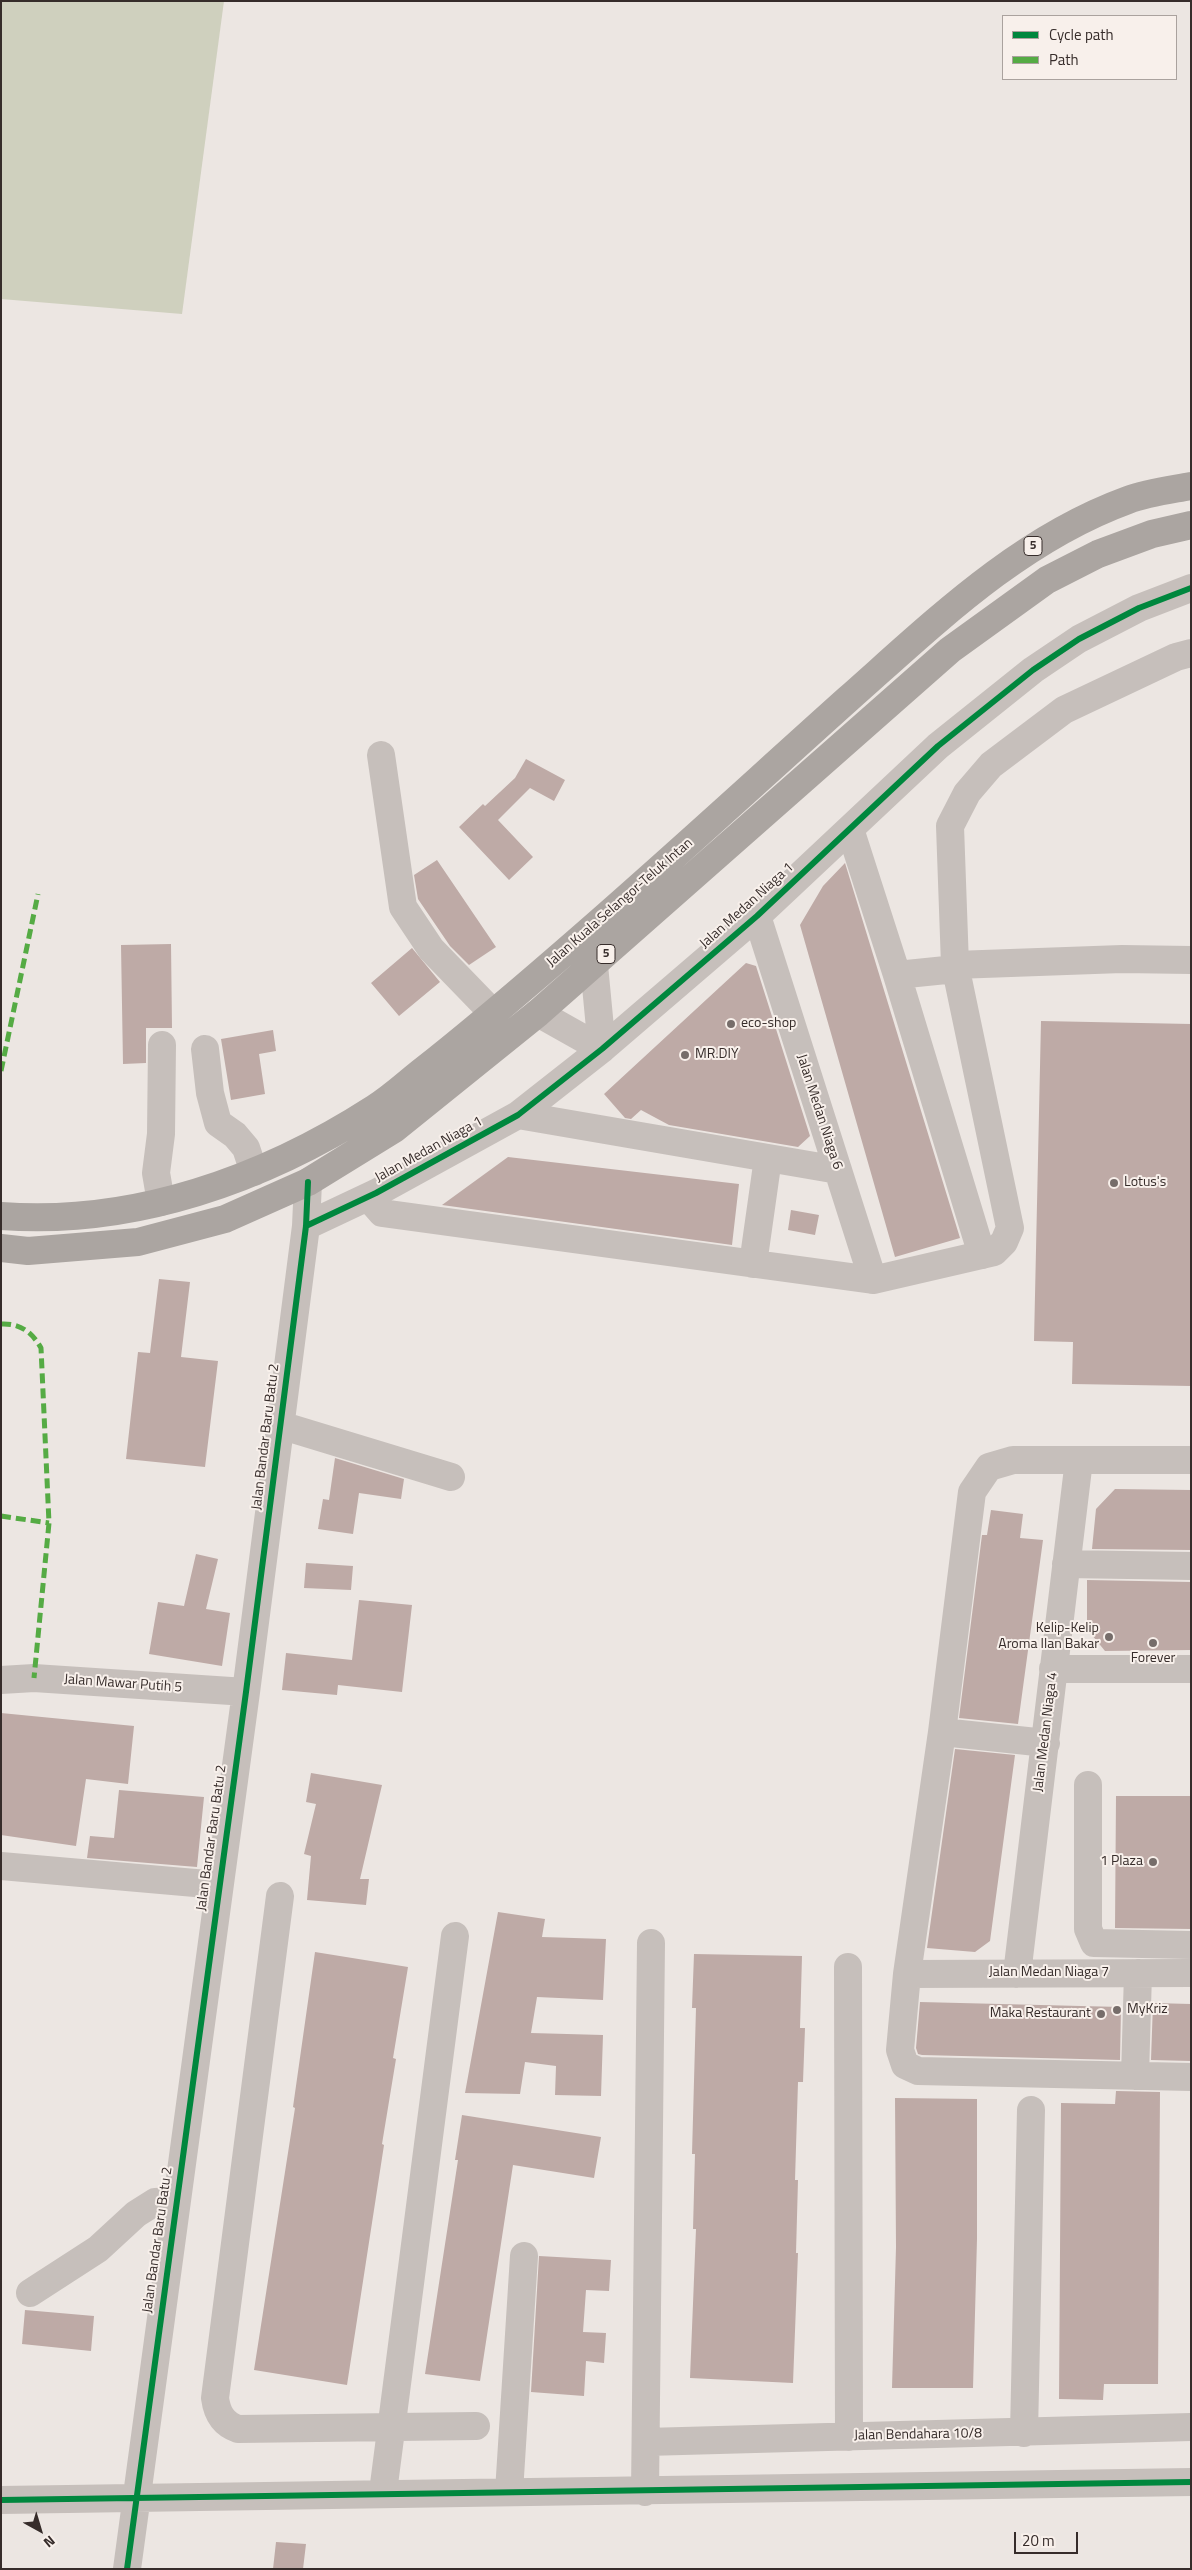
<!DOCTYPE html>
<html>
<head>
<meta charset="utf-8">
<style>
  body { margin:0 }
  #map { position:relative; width:1192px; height:2570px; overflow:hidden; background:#ece6e2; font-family:"Titillium Web",sans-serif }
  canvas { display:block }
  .frame { position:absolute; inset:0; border:2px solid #362c2a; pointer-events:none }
  .legend { position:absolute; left:1002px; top:15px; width:175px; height:65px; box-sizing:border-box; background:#f8f0eb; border:1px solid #aaa29e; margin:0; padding:6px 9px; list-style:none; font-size:15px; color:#362c2a }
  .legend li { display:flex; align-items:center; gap:10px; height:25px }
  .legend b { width:25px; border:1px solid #aaa29e }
  .north { position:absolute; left:15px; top:2505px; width:50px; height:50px; -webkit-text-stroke:4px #f8f0eb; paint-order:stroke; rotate:141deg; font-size:14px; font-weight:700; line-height:20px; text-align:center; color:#362c2a }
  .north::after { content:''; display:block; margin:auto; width:18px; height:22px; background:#362c2a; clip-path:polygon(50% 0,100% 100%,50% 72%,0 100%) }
  .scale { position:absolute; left:1014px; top:2532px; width:64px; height:22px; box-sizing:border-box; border:2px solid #362c2a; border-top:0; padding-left:6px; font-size:15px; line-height:18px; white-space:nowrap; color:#362c2a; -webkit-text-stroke:4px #f8f0eb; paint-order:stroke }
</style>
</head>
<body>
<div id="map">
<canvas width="1192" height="2570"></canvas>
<div class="frame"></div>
<ul class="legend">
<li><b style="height:6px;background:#00873e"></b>Cycle path</li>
<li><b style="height:6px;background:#55ab44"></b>Path</li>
</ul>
<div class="north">N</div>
<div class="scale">20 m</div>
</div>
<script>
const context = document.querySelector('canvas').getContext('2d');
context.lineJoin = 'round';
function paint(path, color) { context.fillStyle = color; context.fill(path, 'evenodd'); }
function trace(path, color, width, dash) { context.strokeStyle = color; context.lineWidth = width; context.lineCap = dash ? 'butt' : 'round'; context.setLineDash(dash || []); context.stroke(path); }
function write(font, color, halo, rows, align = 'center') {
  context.font = font + ' "Titillium Web",sans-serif'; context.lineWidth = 4; context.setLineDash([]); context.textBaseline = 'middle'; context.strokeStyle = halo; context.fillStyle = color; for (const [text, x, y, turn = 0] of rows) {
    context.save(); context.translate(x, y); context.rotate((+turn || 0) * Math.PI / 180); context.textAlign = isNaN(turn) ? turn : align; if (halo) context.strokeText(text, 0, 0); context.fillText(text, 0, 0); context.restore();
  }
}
const green = new Path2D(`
  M 1,1 L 224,1 L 182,314 L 1,299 Z`);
const building = new Path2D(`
  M 526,759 L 565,780 L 554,801 L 530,788 L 498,820 L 533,857 L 509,880 L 459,827 L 483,804 L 485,806 L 515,778 Z
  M 437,860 L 496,947 L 469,965 L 450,946 L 418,899 L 414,875 Z
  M 845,863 L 960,1238 L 895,1257 L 800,925 L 823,886 Z
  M 171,944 L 172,1028 L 146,1028 L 146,1063 L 123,1064 L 121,945 Z
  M 412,948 L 440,982 L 399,1016 L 371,983 Z
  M 746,963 L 756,966 L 810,1136 L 798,1147 L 669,1125 L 641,1110 L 631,1119 L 625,1118 L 604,1094 Z
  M 1041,1021 L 1191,1024 L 1191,1386 L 1072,1384 L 1073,1342 L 1034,1341 Z
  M 273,1030 L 276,1051 L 259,1054 L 265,1094 L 231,1100 L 221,1039 Z
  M 508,1157 L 739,1184 L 732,1245 L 442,1205 Z
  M 791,1210 L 819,1215 L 815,1235 L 788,1230 Z
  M 159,1279 L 190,1282 L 181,1357 L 218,1361 L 205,1467 L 126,1459 L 138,1352 L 150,1353 Z
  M 335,1458 L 404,1479 L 401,1499 L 359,1493 L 353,1534 L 318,1529 L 323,1499 L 329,1500 Z
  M 1115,1489 L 1191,1490 L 1191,1550 L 1092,1549 L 1096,1509 Z
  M 991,1510 L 1023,1514 L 1020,1538 L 1043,1540 L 1018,1724 L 959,1718 L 982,1535 L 987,1535 Z
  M 196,1554 L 218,1559 L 206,1609 L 230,1613 L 222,1666 L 149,1654 L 158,1602 L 184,1606 Z
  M 306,1563 L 353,1566 L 351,1590 L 304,1588 Z
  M 1087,1580 L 1191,1582 L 1191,1650 L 1105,1651 L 1087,1629 Z
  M 359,1600 L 412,1605 L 402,1692 L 338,1685 L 337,1695 L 282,1690 L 286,1653 L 352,1660 Z
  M 1,1713 L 134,1726 L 128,1784 L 86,1779 L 76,1846 L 1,1835 Z
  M 955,1749 L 1015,1755 L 990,1941 L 975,1952 L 927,1948 Z
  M 311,1773 L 382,1785 L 360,1879 L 369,1879 L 366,1905 L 307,1900 L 311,1856 L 304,1854 L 316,1804 L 306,1802 Z
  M 119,1790 L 204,1797 L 197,1867 L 87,1858 L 90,1836 L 114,1838 Z
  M 1116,1796 L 1191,1796 L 1191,1929 L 1115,1928 Z
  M 498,1912 L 545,1919 L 542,1937 L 606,1939 L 603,2000 L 537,1997 L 531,2033 L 603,2035 L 601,2096 L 555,2095 L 556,2066 L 525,2062 L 520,2094 L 465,2093 Z
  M 315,1952 L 408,1967 L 393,2058 L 396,2059 L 382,2144 L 384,2145 L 347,2385 L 254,2370 L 295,2108 L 293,2107 Z
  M 694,1954 L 802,1956 L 800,2028 L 805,2028 L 803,2082 L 798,2082 L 795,2180 L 798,2180 L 796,2253 L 798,2253 L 793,2383 L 690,2378 L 696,2229 L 693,2229 L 695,2154 L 692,2154 L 696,2008 L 692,2008 Z
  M 920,2002 L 1121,2007 L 1120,2060 L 922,2055 L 918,2054 L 916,2048 Z
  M 1153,2003 L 1191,2004 L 1191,2061 L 1151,2060 Z
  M 1116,2091 L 1160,2092 L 1158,2384 L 1104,2384 L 1103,2400 L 1059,2399 L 1061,2103 L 1115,2104 Z
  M 895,2098 L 977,2099 L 977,2239 L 973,2388 L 892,2388 L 896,2247 Z
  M 462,2115 L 601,2137 L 594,2178 L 513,2165 L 480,2381 L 425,2374 L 458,2160 L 455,2160 Z
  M 539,2256 L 611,2260 L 609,2291 L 586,2290 L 583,2332 L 606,2333 L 604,2363 L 586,2361 L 584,2396 L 531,2392 Z
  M 25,2310 L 94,2316 L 91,2351 L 22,2344 Z
  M 276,2542 L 306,2544 L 303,2569 L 273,2569 Z`);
const minor = new Path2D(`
  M 381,755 L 403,907 L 431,949 L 493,1013
  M 850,829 L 897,975 L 982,1255
  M 757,916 L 873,1280
  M 594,965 L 602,1049
  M 897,975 L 946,970 L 955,965 L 1122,959 L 1191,960
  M 538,1013 L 602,1049
  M 205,1049 L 210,1093 L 218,1123 L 235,1135 L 246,1148 L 254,1172
  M 518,1115 L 838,1170
  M 376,1193 L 375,1205 L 382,1213 L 873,1280 L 994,1252 L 1004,1242 L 1010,1228 L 955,965 L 950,826 L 967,793 L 991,765 L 1064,710 L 1176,657 L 1191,653
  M 161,1202 L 156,1173 L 161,1134 L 162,1045
  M 306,1226 L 376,1193 L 518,1115 L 602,1049 L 757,916 L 938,746 L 1033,670 L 1079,639 L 1139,608 L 1191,588
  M 753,1264 L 768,1158
  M 280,1425 L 451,1477
  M 1191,1460 L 1013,1460 L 989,1467 L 972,1492 L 942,1732 L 907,1974 L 900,2050 L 905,2065 L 918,2071 L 1191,2077
  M 1066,1564 L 1191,1566
  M 1053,1669 L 1191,1669
  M 1,1680 L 34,1678 L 246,1692
  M 942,1732 L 1046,1743
  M 1088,1785 L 1088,1929 L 1094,1943 L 1191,1945
  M 1,1866 L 218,1885
  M 280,1896 L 215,2398 C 217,2413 223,2424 238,2429 L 476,2426
  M 848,1967 L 849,2437
  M 907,1974 L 1191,1973
  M 1017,1974 L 1079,1460
  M 1135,2076 L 1138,1973
  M 30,2293 L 98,2249 L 136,2214 L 155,2202 L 176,2201
  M 1024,2433 L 1031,2110
  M 646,2442 L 1191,2427
  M 383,2492 L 455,1936
  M 509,2492 L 524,2256
  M 645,2492 L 651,1943
  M 1,2500 L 1191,2482
  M 127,2569 L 246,1692 L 306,1226 L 308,1182`);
const highway = new Path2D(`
  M 1,1216 C 134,1226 265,1179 375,1108 C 391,1098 405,1085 420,1073 C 467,1036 513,997 558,958 C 657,873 752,785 848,699 C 934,623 1018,540 1128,500 C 1147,493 1170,490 1191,486
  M 1,1248 L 28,1251 L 138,1242 L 225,1219 L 308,1182 L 394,1129 L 538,1013 L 950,650 L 1047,580 L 1098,554 L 1152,534 L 1191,525`);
const quiet = new Path2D(`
  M 1,1071 L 38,894
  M 1,1324 C 20,1323 32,1332 41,1348 L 49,1523 L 34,1678
  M 1,1516 L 49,1523`);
const cycleway = new Path2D(`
  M 306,1226 L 376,1193 L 518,1115 L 602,1049 L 757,916 L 938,746 L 1033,670 L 1079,639 L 1139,608 L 1191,588
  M 1,2500 L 1191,2482
  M 127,2569 L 246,1692 L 306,1226 L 308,1182`);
const markers = [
  [731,1024,5,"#766d6a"],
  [685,1055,5,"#766d6a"],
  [1114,1183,5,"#766d6a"],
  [1109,1637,5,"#766d6a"],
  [1153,1643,5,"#766d6a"],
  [1153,1862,5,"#766d6a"],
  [1117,2010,5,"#766d6a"],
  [1101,2014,5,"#766d6a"]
];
const shields = [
  [1033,546,18],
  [606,954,18]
];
const shieldNames = [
  ["5",1033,546],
  ["5",606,954]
];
const streetNames = [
  ["Jalan Kuala Selangor-Teluk Intan",620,903,-41],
  ["Jalan Medan Niaga 1",747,906,-42],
  ["Jalan Medan Niaga 6",819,1112,72],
  ["Jalan Medan Niaga 1",429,1150,-29],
  ["Jalan Bandar Baru Batu 2",266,1437,-83],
  ["Jalan Mawar Putih 5",123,1684,4],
  ["Jalan Medan Niaga 4",1046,1732,-83],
  ["Jalan Bandar Baru Batu 2",212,1838,-82],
  ["Jalan Medan Niaga 7",1049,1973],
  ["Jalan Bandar Baru Batu 2",158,2240,-82],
  ["Jalan Bendahara 10/8",918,2435,-1]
];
const poiNames = [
  ["eco-shop",741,1024],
  ["MR.DIY",695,1055],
  ["Lotus's",1124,1183],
  ["Kelip-Kelip",1099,1629,"right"],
  ["Aroma Ilan Bakar",1099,1645,"right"],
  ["Forever",1153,1659,"center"],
  ["1 Plaza",1143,1862,"right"],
  ["MyKriz",1127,2010],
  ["Maka Restaurant",1091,2014,"right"]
];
paint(green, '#cfd0be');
paint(building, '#beaaa6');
trace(minor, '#c6bfbb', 28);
trace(highway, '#aba5a1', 28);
trace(quiet, '#55ab44', 5, [10, 5]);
trace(cycleway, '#00873e', 6);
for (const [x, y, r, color] of markers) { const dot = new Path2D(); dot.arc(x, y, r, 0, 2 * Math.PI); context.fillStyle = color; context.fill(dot); trace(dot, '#f8f0eb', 2); }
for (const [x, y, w] of shields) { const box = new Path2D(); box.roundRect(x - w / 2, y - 9.5, w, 19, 4); context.fillStyle = '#f8f0eb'; context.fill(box); trace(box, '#362c2a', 1); }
write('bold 12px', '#362c2a', null, shieldNames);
write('14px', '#362c2a', '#f8f0eb', streetNames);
write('14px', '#362c2a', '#f8f0eb', poiNames, 'left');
</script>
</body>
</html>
